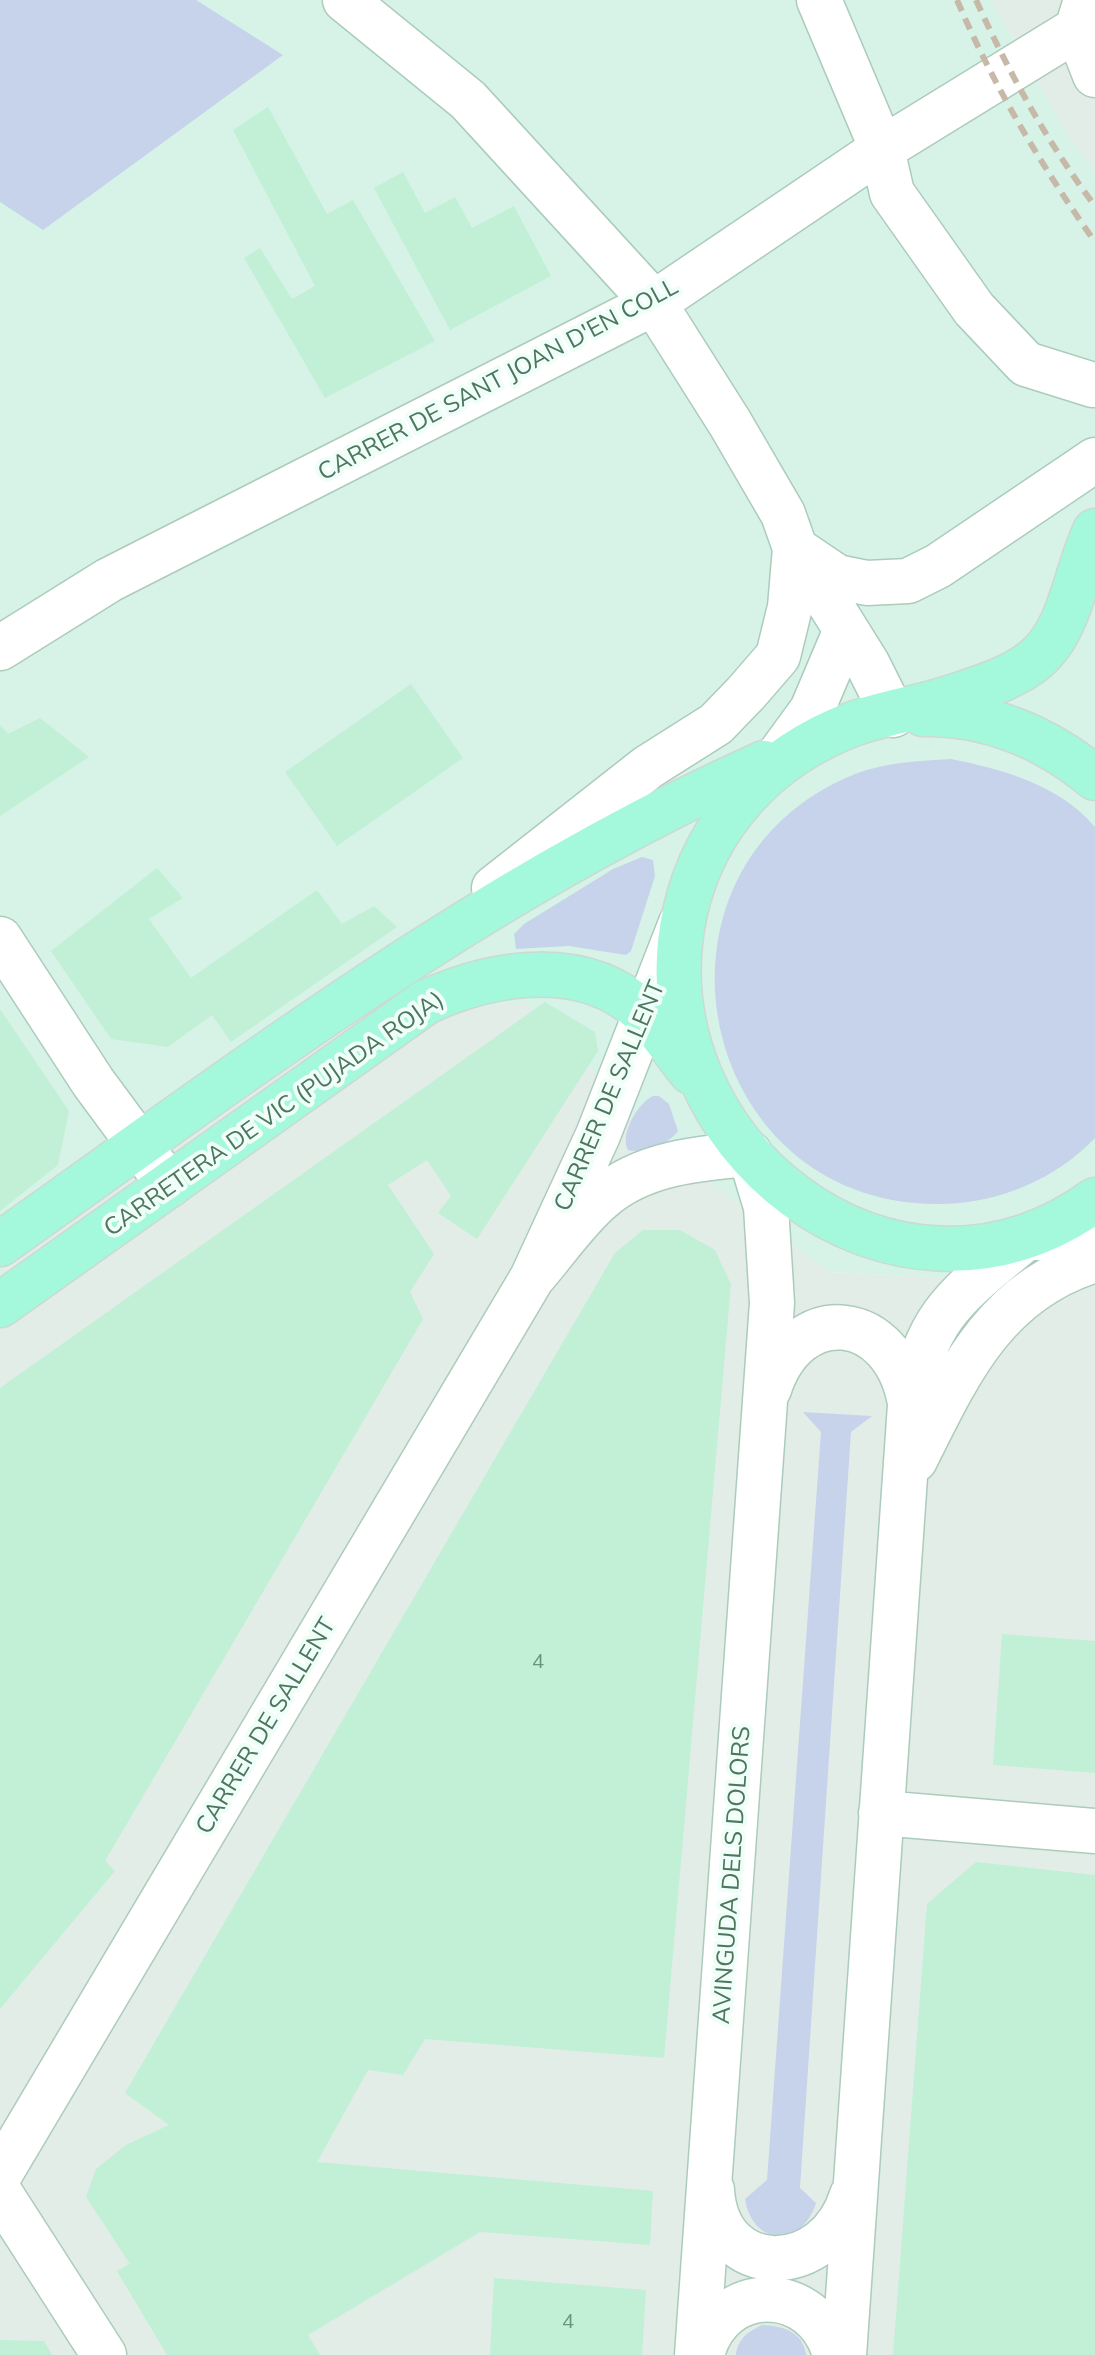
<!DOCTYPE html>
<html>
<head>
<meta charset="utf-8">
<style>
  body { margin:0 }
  canvas { display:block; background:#e9fcf5 }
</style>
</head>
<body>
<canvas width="1095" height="2355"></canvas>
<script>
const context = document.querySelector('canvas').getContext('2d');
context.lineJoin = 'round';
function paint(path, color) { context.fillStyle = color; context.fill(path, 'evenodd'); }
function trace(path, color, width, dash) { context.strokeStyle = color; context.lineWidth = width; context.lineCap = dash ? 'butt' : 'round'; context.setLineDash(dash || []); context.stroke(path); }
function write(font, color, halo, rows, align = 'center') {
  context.font = font + ' Mulish,sans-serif'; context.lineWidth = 8; context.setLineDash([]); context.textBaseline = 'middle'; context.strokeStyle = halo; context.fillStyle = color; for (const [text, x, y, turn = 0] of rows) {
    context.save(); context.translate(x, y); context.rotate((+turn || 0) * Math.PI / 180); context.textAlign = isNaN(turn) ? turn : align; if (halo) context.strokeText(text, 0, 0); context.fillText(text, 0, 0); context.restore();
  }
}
const residential = new Path2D(`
  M 0,0 L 992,0 L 1064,128 L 1095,171 L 1095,1277 L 1013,1281 L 828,1272 L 665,1148 L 361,1016 L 0,1273 Z`);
const industrial = new Path2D(`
  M 992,0 L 1095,0 L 1095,171 L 1064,128 Z
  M 526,1002 L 665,1148 L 828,1272 L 1013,1281 L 1095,1277 L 1095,2355 L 0,2355 L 0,1273 L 361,1016 Z`);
const green = new Path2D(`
  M 0,0 L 196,0 L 283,55 L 43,230 L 0,202 Z
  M 951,759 C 1002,769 1060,785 1095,827 L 1095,1138 C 1056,1179 999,1203 943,1204 C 695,1209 625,867 855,774 C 886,762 919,761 951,759 Z
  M 642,857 L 653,860 L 655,876 L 631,951 L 626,955 L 569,946 L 516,949 L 514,934 L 524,924 L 613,869 Z
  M 653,1096 L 659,1096 L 669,1104 L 678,1131 C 669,1144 643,1154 628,1150 C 619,1134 639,1102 653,1096 Z
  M 803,1412 L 872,1416 L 851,1432 L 800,2188 L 816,2203 C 802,2248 753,2247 745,2199 L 767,2180 L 821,1432 Z
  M 762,2325 C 782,2326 803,2331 806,2355 L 736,2355 C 738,2338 748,2332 762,2325 Z`);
const building = new Path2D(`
  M 268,107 L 327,214 L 353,200 L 435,341 L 325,398 L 244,258 L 260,248 L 292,299 L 315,286 L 233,130 Z
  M 403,172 L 425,213 L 455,197 L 472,228 L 514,206 L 551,276 L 450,330 L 374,188 Z
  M 411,684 L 463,758 L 337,846 L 285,772 Z
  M 40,718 L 89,757 L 0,816 L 0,725 L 8,734 Z
  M 157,868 L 183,898 L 149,919 L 191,978 L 317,890 L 342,924 L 374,906 L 397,927 L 231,1042 L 212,1015 L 168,1047 L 111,1039 L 51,951 Z
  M 545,1002 L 595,1032 L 598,1051 L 477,1239 L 438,1213 L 451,1196 L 427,1160 L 388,1185 L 434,1254 L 410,1292 L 423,1319 L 105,1861 L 115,1871 L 0,2009 L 0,1388 Z
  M 0,1009 L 69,1111 L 58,1165 L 0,1211 Z
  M 643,1230 L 680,1230 L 715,1250 L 731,1284 L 664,2058 L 425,2039 L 403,2075 L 368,2070 L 317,2162 L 653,2191 L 650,2245 L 480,2232 L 308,2335 L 320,2355 L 167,2355 L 117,2271 L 130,2264 L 86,2197 L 96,2169 L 126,2145 L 169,2125 L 125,2093 L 615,1253 Z
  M 1002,1634 L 1095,1641 L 1095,1773 L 993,1765 Z
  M 976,1862 L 1095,1875 L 1095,2355 L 893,2355 L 927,1904 Z
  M 494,2278 L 646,2290 L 642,2355 L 490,2355 Z
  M 0,2340 L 44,2341 L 52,2355 L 0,2355 Z`);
const minor = new Path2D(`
  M 345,0 L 468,100 L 654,303 L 730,423 L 783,514 L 795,548 L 868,665 L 893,715
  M 819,0 L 882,149 L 892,193 L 974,309 L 1026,364 L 1093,385
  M 1077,29 L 1095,75
  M 797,550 L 837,577 L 867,583 L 908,581 L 938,566 L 1095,460
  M 0,648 L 109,580 L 654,303 L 882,149 L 1077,29 L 1086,0
  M 769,769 L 812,710 L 845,632
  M 494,888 L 648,767 L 716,724 L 746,693 L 778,656 L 790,607 L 795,548
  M 0,939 L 93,1082 L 169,1185
  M 532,1278 C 555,1252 576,1220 602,1198 C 642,1163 699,1158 750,1154 L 766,1207 L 772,1303 L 697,2355
  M 769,1389 C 798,1299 894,1311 910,1403
  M 915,1460 C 958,1374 994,1291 1095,1260
  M 881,1813 L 1095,1831
  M 0,2174 L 532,1278 L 598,1135 L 681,923
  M 712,2190 C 717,2281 827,2279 852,2195
  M 0,2193 L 104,2355
  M 702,2355 C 720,2280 816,2282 835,2355
  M 844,2355 L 910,1405 C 925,1314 959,1294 1026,1238 L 1095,1238`);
const major = new Path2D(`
  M 1095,531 C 1077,568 1072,620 1044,651 C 1022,676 980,688 949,698 C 918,708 883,713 853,724 C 768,756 705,823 685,912 C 635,1142 894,1345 1095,1200
  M 923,714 C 987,712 1047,738 1095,778
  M 0,1244 C 247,1069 486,887 764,763
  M 0,1305 L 426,1002 C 494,971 586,956 645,1014 C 662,1031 676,1054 691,1072`);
const rail = new Path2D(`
  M 957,0 C 994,87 1041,165 1095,242
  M 976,0 C 1009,73 1047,142 1095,206`);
const numberNames = [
  ["4",538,1662],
  ["4",568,2322]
];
const streetNames = [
  ["CARRER DE SANT JOAN D'EN COLL",498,380,-28],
  ["CARRER DE SALLENT",610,1096,-67],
  ["CARRETERA DE VIC (PUJADA ROJA)",274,1114,-35],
  ["CARRER DE SALLENT",266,1726,-59],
  ["AVINGUDA DELS DOLORS",732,1875,-86]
];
paint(residential, '#d7f3e8');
paint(industrial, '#e2ede8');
paint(green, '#c7d3ea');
paint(building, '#c1f0d6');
trace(minor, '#acccbb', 47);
trace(major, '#cdd9d2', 47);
trace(minor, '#fff', 44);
trace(major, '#a4f8dc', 44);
trace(rail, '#c6b9a7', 6, [12, 8]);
write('20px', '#6a947b', null, numberNames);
write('24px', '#4d765d', '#effef9', streetNames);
</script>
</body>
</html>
